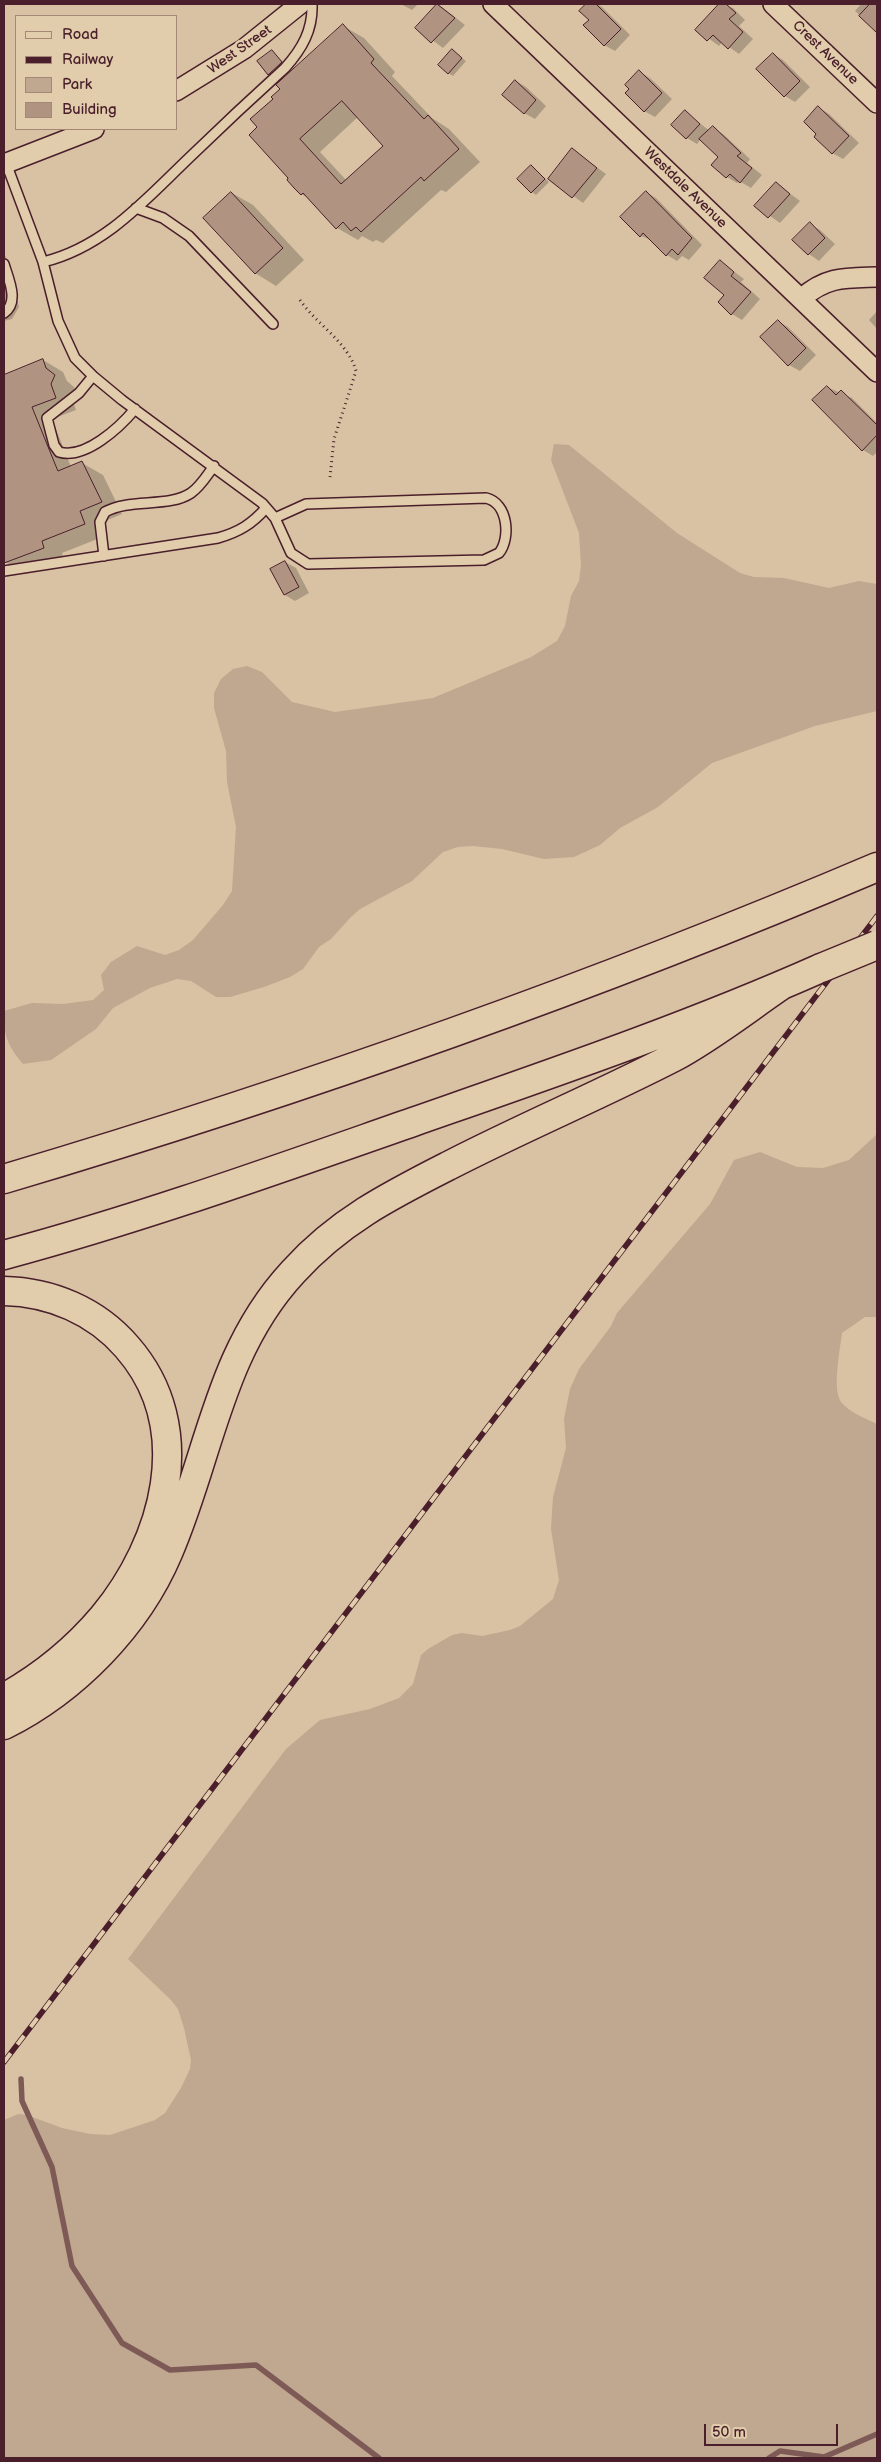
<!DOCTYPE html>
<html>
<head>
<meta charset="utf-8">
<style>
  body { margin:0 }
  #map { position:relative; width:881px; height:2462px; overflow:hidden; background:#d8c2a3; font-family:"Balsamiq Sans",sans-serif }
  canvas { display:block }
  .frame { position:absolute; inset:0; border:5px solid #4a1f2b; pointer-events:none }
  .legend { position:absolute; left:15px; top:15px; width:162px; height:115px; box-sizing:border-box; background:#e1cdab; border:1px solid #a58778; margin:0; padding:6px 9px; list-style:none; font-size:15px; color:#4a1f2b }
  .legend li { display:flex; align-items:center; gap:10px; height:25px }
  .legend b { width:25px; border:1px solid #a58778 }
  .scale { position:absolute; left:704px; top:2424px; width:134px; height:22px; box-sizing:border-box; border:2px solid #4a1f2b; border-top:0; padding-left:6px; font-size:15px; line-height:18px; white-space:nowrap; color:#4a1f2b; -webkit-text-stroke:4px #e1cdab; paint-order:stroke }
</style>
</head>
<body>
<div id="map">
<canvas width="881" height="2462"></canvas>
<div class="frame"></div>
<ul class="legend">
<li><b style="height:6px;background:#e1cdab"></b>Road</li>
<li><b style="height:6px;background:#4a1f2b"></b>Railway</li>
<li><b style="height:14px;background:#c0a78f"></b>Park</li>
<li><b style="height:14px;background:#b09481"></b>Building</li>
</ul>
<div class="scale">50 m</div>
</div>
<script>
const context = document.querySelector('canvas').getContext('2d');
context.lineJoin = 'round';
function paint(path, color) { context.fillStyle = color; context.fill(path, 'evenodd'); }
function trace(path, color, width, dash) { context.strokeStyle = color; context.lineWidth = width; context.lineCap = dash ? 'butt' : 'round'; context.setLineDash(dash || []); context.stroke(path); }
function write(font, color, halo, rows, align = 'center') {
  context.font = font + ' "Balsamiq Sans",sans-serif'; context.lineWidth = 5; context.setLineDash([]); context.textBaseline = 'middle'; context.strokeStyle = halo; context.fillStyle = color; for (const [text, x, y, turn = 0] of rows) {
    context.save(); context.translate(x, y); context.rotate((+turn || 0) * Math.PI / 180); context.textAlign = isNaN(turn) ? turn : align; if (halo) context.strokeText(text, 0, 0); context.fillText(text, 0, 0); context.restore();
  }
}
const green = new Path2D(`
  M 554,444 L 569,445 L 677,533 L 740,573 L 754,577 L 784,578 L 829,588 L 859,581 L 877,584 L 877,711 L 815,726 L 712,763 L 658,807 L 620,828 L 600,845 L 574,857 L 544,859 L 502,849 L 473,846 L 458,847 L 443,852 L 412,881 L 360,909 L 350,918 L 331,939 L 319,947 L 303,969 L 290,977 L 264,987 L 230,997 L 216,997 L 191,981 L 177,979 L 150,988 L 113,1008 L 96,1029 L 51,1060 L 23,1064 C 7,1045 4,1036 4,1011 L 32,1003 L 63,1004 L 93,1000 L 104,990 L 101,975 L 111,962 L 137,946 L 165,955 L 179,950 L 193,940 L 223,905 L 232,891 L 236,827 L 227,782 L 226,751 L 214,708 L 214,693 L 221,679 L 233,669 L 247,666 L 262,672 L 292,702 L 335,712 L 433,698 L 531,657 L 557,641 L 565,626 L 571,596 L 579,581 L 581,565 L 579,533 L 551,460 Z
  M 877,1134 L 877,1317 L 865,1317 L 842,1333 C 840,1350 832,1389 841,1402 C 850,1413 865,1418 877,1424 L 877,2458 L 4,2458 L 4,2120 L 18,2114 L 27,2115 L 62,2128 L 90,2134 L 110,2135 L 155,2120 L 165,2113 L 181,2088 L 190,2069 L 191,2060 L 184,2028 L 178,2009 L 171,2000 L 128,1959 L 286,1749 L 320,1720 L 370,1709 L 399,1698 L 413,1684 L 421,1655 L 428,1649 L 452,1635 L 462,1633 L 482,1636 L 510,1630 L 520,1626 L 553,1599 L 559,1580 L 551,1529 L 553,1497 L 566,1448 L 564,1419 L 570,1389 L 579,1369 L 611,1326 L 617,1313 L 710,1204 L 734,1160 L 760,1152 L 797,1167 L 823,1168 L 849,1160 Z`);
const shadow = new Path2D(`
  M 401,4 L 418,4 L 412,10 Z
  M 438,4 L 465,25 L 443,48 L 416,28 Z
  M 588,4 L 597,4 L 602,7 L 630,35 L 615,51 L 604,45 L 590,20 L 581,11 Z
  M 721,4 L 733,8 L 745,20 L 739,26 L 753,39 L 739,54 L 722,42 L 719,46 L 697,30 Z
  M 861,4 L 877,5 L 877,31 L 855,11 Z
  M 343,26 L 364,38 L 395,72 L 392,76 L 432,118 L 449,129 L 480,162 L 446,192 L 441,190 L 383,243 L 376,240 L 373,242 L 362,236 L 358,240 L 337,228 L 309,198 L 301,194 L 259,127 L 274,99 ZM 358,117 L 385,146 L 347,181 L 320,152 Z
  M 452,50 L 466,61 L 453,76 L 448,73 Z
  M 272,51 L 286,65 L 274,77 L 269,74 Z
  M 773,54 L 783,60 L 810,87 L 795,102 L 785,96 Z
  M 640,72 L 650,78 L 672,99 L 655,117 L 644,111 L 631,89 Z
  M 516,81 L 526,87 L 546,106 L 535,119 L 524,113 Z
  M 819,108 L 829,114 L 859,143 L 843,159 L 832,153 L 818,134 Z
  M 685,112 L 710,131 L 713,128 L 723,134 L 750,159 L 747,163 L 762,175 L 751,188 L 739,181 L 737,183 L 727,177 L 712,165 L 720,156 L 701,139 L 697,144 L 687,138 Z
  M 573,150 L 606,174 L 583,203 L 550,179 Z
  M 531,166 L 549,182 L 536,195 L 532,192 Z
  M 777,184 L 800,201 L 780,223 L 756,206 Z
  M 646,192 L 656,198 L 702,245 L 689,260 L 682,256 L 677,261 L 667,255 L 653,241 L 641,236 L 622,217 Z
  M 232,193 L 253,205 L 304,260 L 276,286 L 255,273 Z
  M 810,224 L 820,230 L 835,244 L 819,261 L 809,254 L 794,240 Z
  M 4,251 L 19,307 L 12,319 L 4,321 Z
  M 720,261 L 744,279 L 741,282 L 760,299 L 742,320 L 732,314 L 726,295 Z
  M 877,311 L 877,329 L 869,320 Z
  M 778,321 L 788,327 L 816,355 L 800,371 L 789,365 L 762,337 Z
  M 43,360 L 63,372 L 67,381 L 75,388 L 71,396 L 76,410 L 52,419 L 71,467 L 82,463 L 103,475 L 122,514 L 100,523 L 105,536 L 62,553 L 64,559 L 26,574 L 5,562 L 4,559 L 4,376 Z
  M 827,387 L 852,398 L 877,423 L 877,452 L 873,456 L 863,450 Z
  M 285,562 L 296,568 L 309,593 L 295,601 L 285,595 Z`);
const stream = new Path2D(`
  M 21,2079 L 22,2101 L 52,2167 L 72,2266 L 122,2343 L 170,2370 L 256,2365 L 379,2458
  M 769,2458 L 780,2451 L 824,2457 L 877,2434`);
const building = new Path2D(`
  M 437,4 L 455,18 L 431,43 L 415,28 Z
  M 586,4 L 596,4 L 621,29 L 604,46 L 583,25 L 589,20 L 579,11 Z
  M 719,4 L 726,4 L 736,13 L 729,19 L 743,32 L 728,49 L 713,35 L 707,41 L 695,30 Z
  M 870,4 L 877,4 L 877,33 L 859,16 Z
  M 343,24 L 374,59 L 371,63 L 424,119 L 428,115 L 459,149 L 424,181 L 421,177 L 361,232 L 356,227 L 351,231 L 343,222 L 336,229 L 303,193 L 301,195 L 294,188 L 287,180 L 288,178 L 249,135 L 257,127 L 250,119 L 273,99 L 271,97 L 280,89 L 276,85 ZM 342,101 L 383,146 L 341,184 L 300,139 Z
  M 452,49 L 462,58 L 448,74 L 438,65 Z
  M 272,50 L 282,62 L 268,75 L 257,61 Z
  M 773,53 L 800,81 L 784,97 L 756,69 Z
  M 639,70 L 662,93 L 644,112 L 625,93 L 629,89 L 625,85 Z
  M 515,80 L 536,100 L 524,114 L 502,95 Z
  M 818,106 L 849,136 L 832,154 L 814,137 L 816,134 L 804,122 Z
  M 685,110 L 700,124 L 686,139 L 671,125 Z
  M 713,126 L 741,153 L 737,156 L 752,168 L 740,183 L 730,174 L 726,178 L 711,165 L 718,157 L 699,139 Z
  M 572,148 L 597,168 L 572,198 L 548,179 Z
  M 531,165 L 545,179 L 531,193 L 517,179 Z
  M 776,182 L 790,194 L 768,218 L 754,206 Z
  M 646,191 L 692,238 L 678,255 L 672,249 L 666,256 L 643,233 L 640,237 L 620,217 Z
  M 231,192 L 283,248 L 255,274 L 203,218 Z
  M 810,222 L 825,238 L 808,255 L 792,240 Z
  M 720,260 L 734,272 L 731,276 L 751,292 L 731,315 L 718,302 L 724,295 L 704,278 Z
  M 778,320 L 806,348 L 788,366 L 760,337 Z
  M 43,359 L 46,368 L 55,375 L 51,384 L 56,398 L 32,407 L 55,464 L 58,471 L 82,461 L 102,502 L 80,511 L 85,524 L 42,541 L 44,548 L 4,563 L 4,375 Z
  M 827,386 L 836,395 L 841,390 L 877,425 L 877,435 L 862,451 L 812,400 Z
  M 285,561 L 299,587 L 284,595 L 270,569 Z`);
const path = new Path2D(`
  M 300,300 C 316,324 348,342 356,371 L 334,439 L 330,477`);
const lane = new Path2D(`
  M 6,163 L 43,262 L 58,321 L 75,358 L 93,376 L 122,400 L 262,503 L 275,518 L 291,553 L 308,564 L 484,560 L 499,553 C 511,538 508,503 486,498 L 306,504 L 275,518
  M 136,208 L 163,218 L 189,236 L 273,324
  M 43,262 C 105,247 146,199 190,157 C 221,127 253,97 285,68 C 302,49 313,30 312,4
  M 4,264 C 8,278 20,302 4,313
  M 93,376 L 79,393 L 47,418 L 54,445 L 59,452 C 85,460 120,427 135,409
  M 104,556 L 100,522 L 105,512 C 129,498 169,508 191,493 C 201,486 207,475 214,466
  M 4,571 L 218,538 C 239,532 252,524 266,508`);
const street = new Path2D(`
  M 493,4 L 877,372
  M 773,4 L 877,103
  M 176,91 L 244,49 L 300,4
  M 4,164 L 94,129
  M 802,298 C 827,276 846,278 877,277`);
const highway = new Path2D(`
  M 4,1179 C 300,1091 592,988 877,867
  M 4,1255 C 142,1218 278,1169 413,1122 C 550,1074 688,1027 821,968
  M 4,1291 C 51,1292 96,1311 127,1347 C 198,1428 165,1542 103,1617 C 76,1649 40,1678 4,1698
  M 4,1725 C 74,1690 137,1626 168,1553 C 210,1456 218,1353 293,1272 C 339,1221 391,1195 450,1165 C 524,1127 600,1095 674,1057 C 710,1038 748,1008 782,985`);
const rail = new Path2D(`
  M 4,2062 L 877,916`);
const highwayBridge = new Path2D(`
  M 821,968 L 877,945`);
const streetNames = [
  ["West Street",240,50,-35],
  ["Crest Avenue",825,53,44],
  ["Westdale Avenue",685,188,44]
];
paint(green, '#c0a78f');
paint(shadow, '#0003');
trace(stream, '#7e5a57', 5.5);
paint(building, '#b09481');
trace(building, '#4a1f2b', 1);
trace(lane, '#4a1f2b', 12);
trace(street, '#4a1f2b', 22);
trace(highway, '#4a1f2b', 31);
trace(path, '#4a1f2b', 3, [1, 4]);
trace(lane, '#e1cdab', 9);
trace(street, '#e1cdab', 19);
trace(highway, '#e1cdab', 28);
trace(rail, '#4a1f2b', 5.5);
trace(rail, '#e1cdab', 4, [11]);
trace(highwayBridge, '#4a1f2b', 31, []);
trace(highwayBridge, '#e1cdab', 28);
write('14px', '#4a1f2b', '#e1cdab', streetNames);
</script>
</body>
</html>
